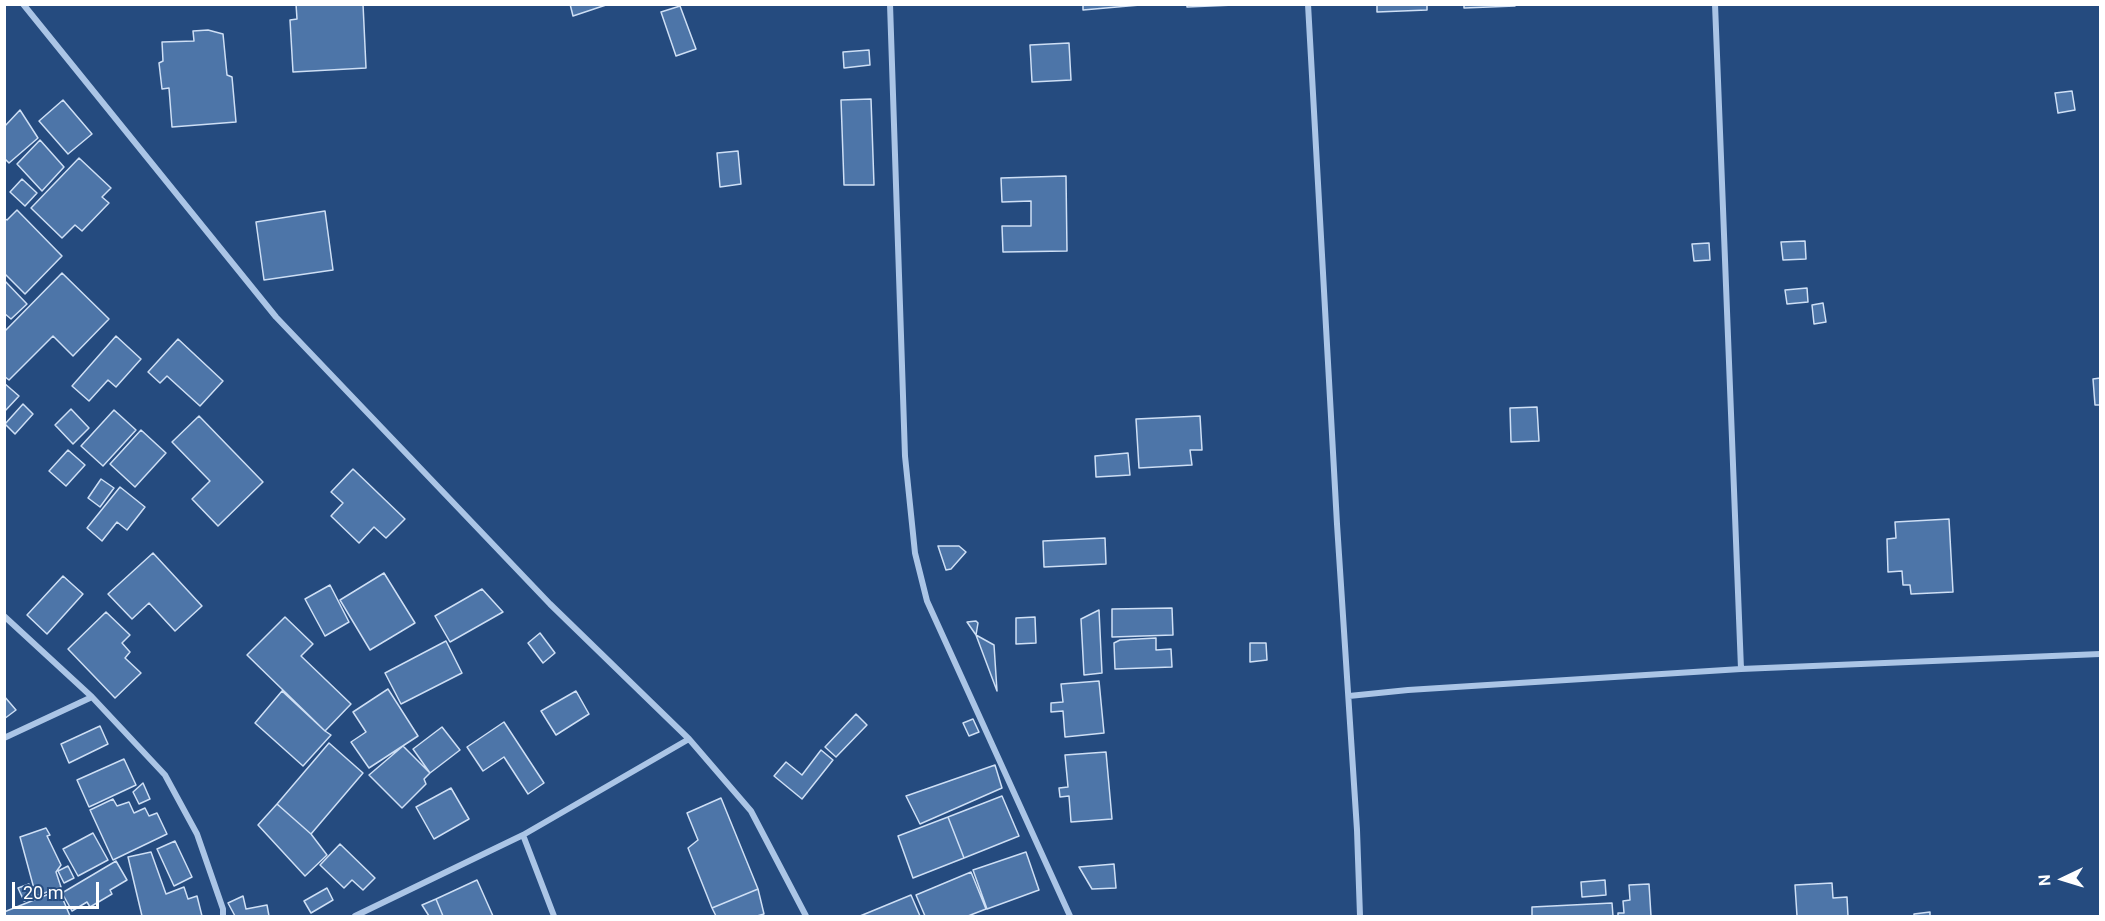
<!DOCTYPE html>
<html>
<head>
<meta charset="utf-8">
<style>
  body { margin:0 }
  #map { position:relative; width:2105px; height:921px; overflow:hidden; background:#254b7f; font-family:Roboto,sans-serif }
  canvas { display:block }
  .frame { position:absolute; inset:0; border:6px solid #fff; pointer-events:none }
  .north { position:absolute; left:2033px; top:849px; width:60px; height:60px; -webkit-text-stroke:4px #254b7f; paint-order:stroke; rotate:266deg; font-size:16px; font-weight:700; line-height:24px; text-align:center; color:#fff }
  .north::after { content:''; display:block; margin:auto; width:21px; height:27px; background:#fff; clip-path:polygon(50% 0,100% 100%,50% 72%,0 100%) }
  .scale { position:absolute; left:12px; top:882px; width:87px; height:27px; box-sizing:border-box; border:3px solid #fff; border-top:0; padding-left:8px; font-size:18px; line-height:21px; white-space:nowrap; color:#fff; -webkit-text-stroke:4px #254b7f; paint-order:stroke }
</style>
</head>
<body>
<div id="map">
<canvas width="2105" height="921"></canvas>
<div class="frame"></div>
<div class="north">N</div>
<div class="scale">20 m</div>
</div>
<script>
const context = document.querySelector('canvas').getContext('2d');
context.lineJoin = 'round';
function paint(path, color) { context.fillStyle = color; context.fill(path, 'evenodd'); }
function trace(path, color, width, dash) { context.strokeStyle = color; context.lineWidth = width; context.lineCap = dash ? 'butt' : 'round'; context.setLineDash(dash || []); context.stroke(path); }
const building = new Path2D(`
  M 296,4 L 363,4 L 366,68 L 293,72 L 290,20 L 297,19 Z
  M 570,4 L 609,4 L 573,16 Z
  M 1083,4 L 1140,4 L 1140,5 L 1083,10 Z
  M 1187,4 L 1234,4 L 1234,5 L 1187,7 Z
  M 1377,4 L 1427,4 L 1427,10 L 1377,12 Z
  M 1464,4 L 1515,4 L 1515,6 L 1464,8 Z
  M 680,6 L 696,49 L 676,56 L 661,12 Z
  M 208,30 L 223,34 L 227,75 L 232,77 L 236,122 L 172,127 L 169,88 L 162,89 L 159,63 L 163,61 L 162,42 L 194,41 L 193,31 Z
  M 1069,43 L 1071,80 L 1032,82 L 1030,45 Z
  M 869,50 L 870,65 L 844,68 L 843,52 Z
  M 2072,91 L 2075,110 L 2058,113 L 2055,93 Z
  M 871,99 L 874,185 L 844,185 L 841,100 Z
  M 63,100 L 92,134 L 68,154 L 39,121 Z
  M 20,110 L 38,138 L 9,163 L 4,158 L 4,127 Z
  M 40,140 L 64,167 L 42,191 L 17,164 Z
  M 738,151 L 741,184 L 720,187 L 717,153 Z
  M 79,158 L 111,188 L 102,197 L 109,203 L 82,231 L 75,225 L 62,238 L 31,208 Z
  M 1066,176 L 1067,251 L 1003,252 L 1002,226 L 1031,226 L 1031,201 L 1002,202 L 1001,178 Z
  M 22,179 L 37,193 L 25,206 L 10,192 Z
  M 17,210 L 62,256 L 25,294 L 4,273 L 4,218 L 7,220 Z
  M 325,211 L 333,270 L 264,280 L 256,222 Z
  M 1805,241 L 1806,259 L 1783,260 L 1781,242 Z
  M 1709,243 L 1710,260 L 1694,261 L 1692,244 Z
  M 62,273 L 109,319 L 73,356 L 53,336 L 9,380 L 4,376 L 4,332 Z
  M 4,280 L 27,304 L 11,319 L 4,313 Z
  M 1807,288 L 1808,302 L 1787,304 L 1785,290 Z
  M 1823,303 L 1826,322 L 1814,324 L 1812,305 Z
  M 116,336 L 141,359 L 116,387 L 108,380 L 89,401 L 72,386 Z
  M 178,339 L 223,381 L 200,406 L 167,376 L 160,383 L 148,372 Z
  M 2100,378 L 2100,405 L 2095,405 L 2093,379 Z
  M 4,383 L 19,396 L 4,412 Z
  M 23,404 L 33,414 L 15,434 L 5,424 Z
  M 1537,407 L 1539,441 L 1511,442 L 1510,408 Z
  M 71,409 L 89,428 L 73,444 L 55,425 Z
  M 114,410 L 136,430 L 103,466 L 81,446 Z
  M 199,416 L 263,482 L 218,526 L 192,499 L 210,481 L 172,442 Z
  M 1200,416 L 1202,450 L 1190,450 L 1192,465 L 1139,468 L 1136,419 Z
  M 141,430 L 166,453 L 135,487 L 110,464 Z
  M 68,450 L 85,465 L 66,486 L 49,471 Z
  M 1128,453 L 1130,475 L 1096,477 L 1095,456 Z
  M 353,469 L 405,519 L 386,538 L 374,527 L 359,543 L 331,516 L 343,503 L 331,492 Z
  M 101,479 L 114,488 L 100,507 L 88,498 Z
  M 120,487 L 145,507 L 127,530 L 117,522 L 102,541 L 87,528 Z
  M 1949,519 L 1953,592 L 1911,594 L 1910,585 L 1903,585 L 1902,571 L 1888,572 L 1887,539 L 1896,538 L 1895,522 Z
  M 1105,538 L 1106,564 L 1044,567 L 1043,541 Z
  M 938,546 L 959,546 L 966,552 L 951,569 L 946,570 Z
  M 153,553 L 202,606 L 175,631 L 149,603 L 132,619 L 108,594 Z
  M 384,573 L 415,623 L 370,650 L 340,600 Z
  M 63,576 L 83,594 L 47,634 L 27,615 Z
  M 330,585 L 349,622 L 325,636 L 305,599 Z
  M 482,589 L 503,612 L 450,642 L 435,616 Z
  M 1172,608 L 1173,635 L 1112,637 L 1112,609 Z
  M 1099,610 L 1102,673 L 1084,675 L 1081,619 Z
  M 106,612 L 130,635 L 122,643 L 130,652 L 125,658 L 141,673 L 115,698 L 68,649 Z
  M 285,617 L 313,644 L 301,656 L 351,704 L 325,731 L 247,655 Z
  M 1035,617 L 1036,643 L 1016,644 L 1016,618 Z
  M 976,621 L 978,623 L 976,635 L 967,622 Z
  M 540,633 L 555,653 L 543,663 L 528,643 Z
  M 976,635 L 994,645 L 997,691 Z
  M 1156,638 L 1156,650 L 1171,649 L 1172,667 L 1115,669 L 1114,643 L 1120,640 Z
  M 446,641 L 462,673 L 401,704 L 385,673 Z
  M 1250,643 L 1266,643 L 1267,660 L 1250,662 Z
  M 1099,681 L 1104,733 L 1065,737 L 1063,711 L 1051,712 L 1051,703 L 1063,702 L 1061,684 Z
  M 388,689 L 418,736 L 369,768 L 351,742 L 366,732 L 353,712 Z
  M 282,691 L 325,731 L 331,735 L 303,766 L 255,723 Z
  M 576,691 L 589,714 L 556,735 L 541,711 Z
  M 4,696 L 16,710 L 4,719 Z
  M 856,714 L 867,725 L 836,757 L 825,747 Z
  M 973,719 L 979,732 L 969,736 L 963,723 Z
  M 504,722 L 544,783 L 528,794 L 504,757 L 483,771 L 467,747 Z
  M 100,726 L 108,744 L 69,763 L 61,744 Z
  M 442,727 L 460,750 L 430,773 L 413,749 Z
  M 329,743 L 363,773 L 311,834 L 277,804 Z
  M 403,746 L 430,773 L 424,779 L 426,784 L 402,808 L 369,775 Z
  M 821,750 L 833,760 L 802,799 L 774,776 L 786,762 L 802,775 Z
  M 1106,752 L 1112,819 L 1071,822 L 1069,796 L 1060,797 L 1059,788 L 1068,787 L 1065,755 Z
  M 124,759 L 136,785 L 89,807 L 77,780 Z
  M 995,765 L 1002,788 L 920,824 L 906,796 Z
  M 143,783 L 150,799 L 139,804 L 133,792 Z
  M 451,788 L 469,819 L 434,839 L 416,807 Z
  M 1002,796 L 1019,836 L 964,858 L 948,817 Z
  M 721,798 L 758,889 L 712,908 L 688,848 L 698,840 L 687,813 Z
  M 113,799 L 117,806 L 129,802 L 134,813 L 145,808 L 149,816 L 157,813 L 167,834 L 113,860 L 90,810 Z
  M 277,804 L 311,834 L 327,855 L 305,876 L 258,825 Z
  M 948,817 L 964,858 L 913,878 L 898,836 Z
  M 46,828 L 50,835 L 47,836 L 61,865 L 56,872 L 61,887 L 36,896 L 20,837 Z
  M 93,833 L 108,860 L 78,876 L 63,849 Z
  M 175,841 L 192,877 L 174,886 L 157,849 Z
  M 340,844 L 375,878 L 363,890 L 352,880 L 344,888 L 320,865 Z
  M 151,852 L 166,894 L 184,887 L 188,899 L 197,896 L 202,916 L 142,916 L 128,857 Z
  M 1026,852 L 1039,890 L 987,909 L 973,870 Z
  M 116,861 L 127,880 L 110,890 L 112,894 L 90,907 L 87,902 L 72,911 L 62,893 Z
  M 1114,864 L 1116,888 L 1092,889 L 1079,867 Z
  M 68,866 L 74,878 L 64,883 L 58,871 Z
  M 971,872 L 986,909 L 968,916 L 925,916 L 916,895 Z
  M 477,880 L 493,916 L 443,916 L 436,899 Z
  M 1605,880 L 1606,895 L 1582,897 L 1581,882 Z
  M 1832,883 L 1833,898 L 1847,897 L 1848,916 L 1797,916 L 1795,885 Z
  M 29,884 L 35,897 L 24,901 L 18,888 Z
  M 1649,884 L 1651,916 L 1618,916 L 1618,913 L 1624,913 L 1623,901 L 1630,900 L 1629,885 Z
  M 327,888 L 333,900 L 311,913 L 304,901 Z
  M 758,889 L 764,914 L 757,916 L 716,916 L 712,908 Z
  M 59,890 L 70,916 L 4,916 L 4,912 Z
  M 911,895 L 920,916 L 860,916 Z
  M 243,896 L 246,909 L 267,905 L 269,916 L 235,916 L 228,903 Z
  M 436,899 L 443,916 L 429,916 L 422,905 Z
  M 1612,903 L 1613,916 L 1532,916 L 1532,907 Z
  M 1930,912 L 1930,916 L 1914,916 L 1914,914 Z`);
const street = new Path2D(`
  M 23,4 L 276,317 L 550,604 L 689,739 L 751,811 L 806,916
  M 890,4 L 905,456 L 915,553 L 927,601 L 1070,916
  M 1308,4 L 1337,524 L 1357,830 L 1360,916
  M 1715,4 L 1741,669
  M 4,616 L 92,697 L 165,775 L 197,834 L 223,909 L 223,916
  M 1349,696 L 1408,690 L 1741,669 L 2100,654
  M 4,738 L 92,697
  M 523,835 L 554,916
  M 355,916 L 523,835 L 689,739`);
paint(building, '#4d75a8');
trace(building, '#cedff5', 1.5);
trace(street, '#abc5e6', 6);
</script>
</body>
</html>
